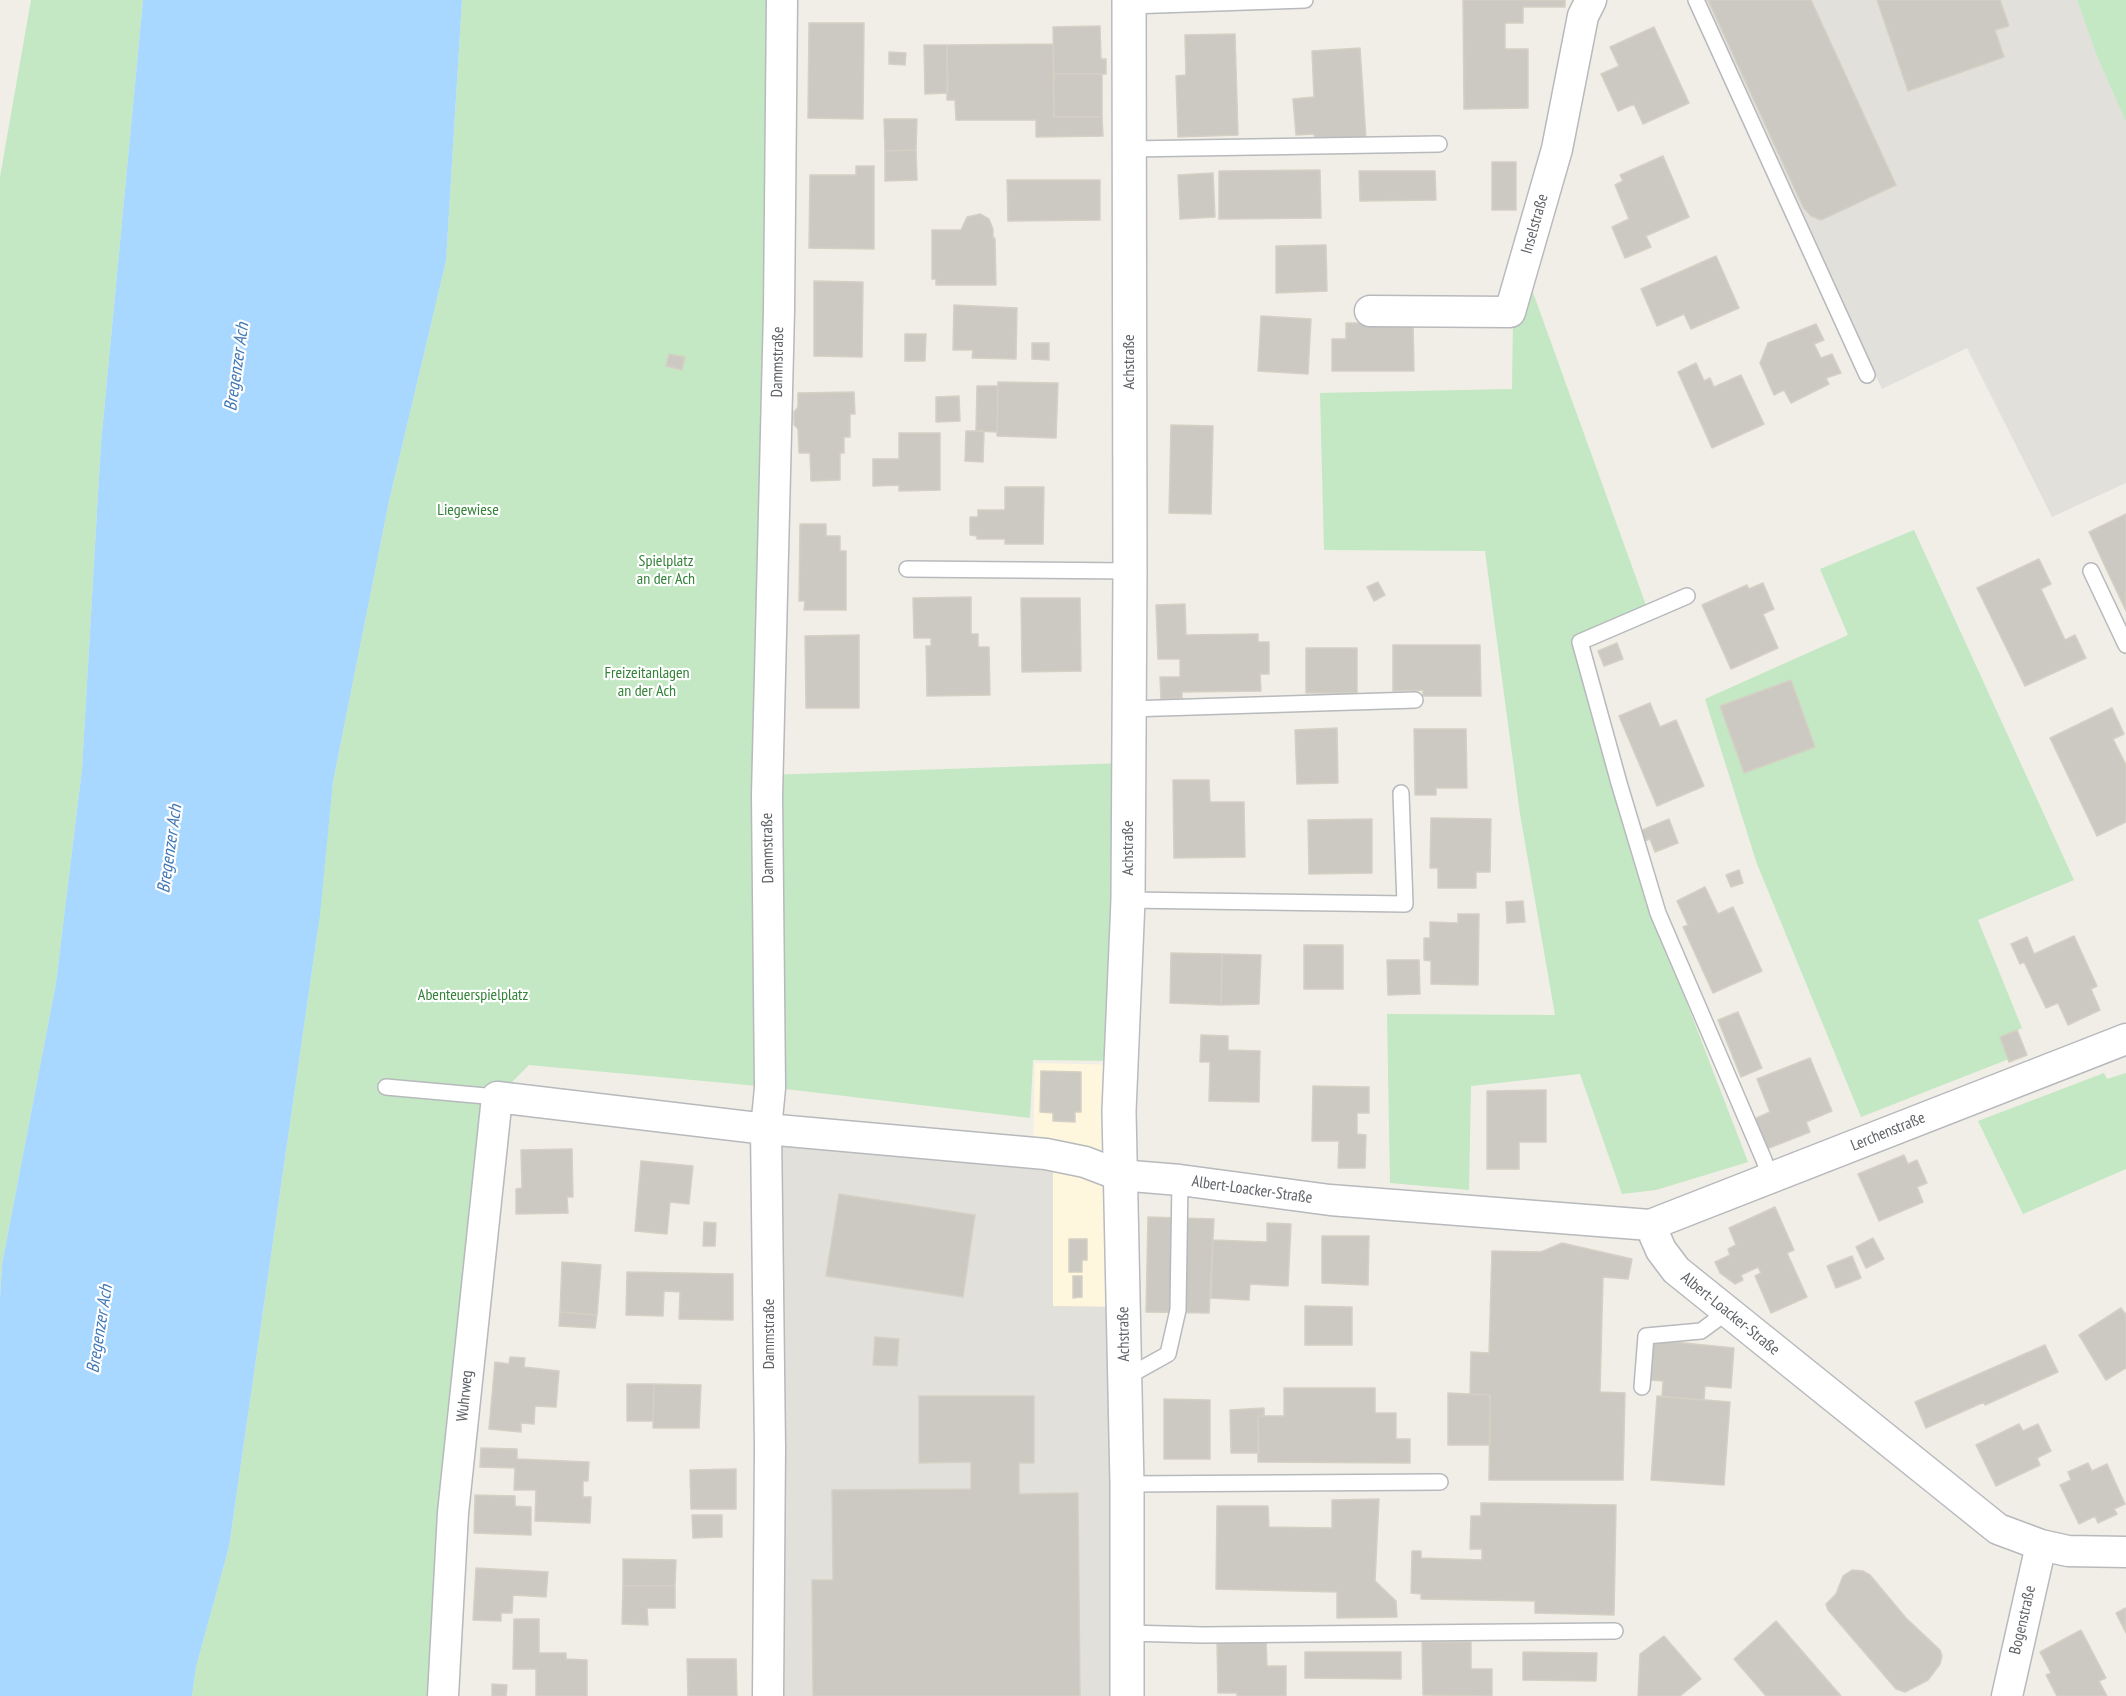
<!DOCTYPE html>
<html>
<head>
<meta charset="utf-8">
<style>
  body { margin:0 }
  canvas { display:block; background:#f0eee6 }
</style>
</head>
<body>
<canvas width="2126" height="1696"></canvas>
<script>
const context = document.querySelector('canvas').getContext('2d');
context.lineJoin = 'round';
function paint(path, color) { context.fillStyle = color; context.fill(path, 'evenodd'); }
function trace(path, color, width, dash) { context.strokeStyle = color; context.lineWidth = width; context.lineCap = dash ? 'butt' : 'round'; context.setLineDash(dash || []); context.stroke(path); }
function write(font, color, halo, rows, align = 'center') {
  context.font = font + ' "PT Sans Narrow",sans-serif'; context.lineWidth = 4.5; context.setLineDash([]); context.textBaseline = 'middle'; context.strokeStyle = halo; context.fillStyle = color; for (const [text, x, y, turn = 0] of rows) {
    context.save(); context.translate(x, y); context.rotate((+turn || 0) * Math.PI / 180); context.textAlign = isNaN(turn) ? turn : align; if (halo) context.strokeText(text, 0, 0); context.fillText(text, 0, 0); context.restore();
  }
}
const commercial = new Path2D(`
  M 1035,1063 L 1125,1065 L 1124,1307 L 1053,1306 L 1053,1168 L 1033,1163 Z`);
const industrial = new Path2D(`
  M 1701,0 L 2077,0 L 2098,58 L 2126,122 L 2126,483 L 2052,517 L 1967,348 L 1882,389 Z
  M 774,1128 L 1053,1167 L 1053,1306 L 1124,1307 L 1127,1696 L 767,1696 Z`);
const green = new Path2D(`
  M 31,0 L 143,0 L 101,443 L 82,769 L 56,983 L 2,1264 L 0,1299 L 0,177 Z
  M 462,0 L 782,0 L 767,775 L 1125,763 L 1122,1061 L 1033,1060 L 1030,1118 L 769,1087 L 529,1065 L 497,1097 L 443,1696 L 192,1696 L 196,1667 L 229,1547 L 317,936 L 333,782 L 389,501 L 446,261 Z
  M 2077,0 L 2126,0 L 2126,122 L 2097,56 Z
  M 1527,276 L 1647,608 L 1580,642 L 1653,915 L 1748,1162 L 1656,1190 L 1622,1194 L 1580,1074 L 1471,1086 L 1469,1190 L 1390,1183 L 1387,1014 L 1555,1015 L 1520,814 L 1485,551 L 1324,550 L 1320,393 L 1512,389 L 1513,318 Z
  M 1914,530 L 2074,880 L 1978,920 L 2022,1028 L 2000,1038 L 2009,1059 L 1861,1117 L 1757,864 L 1705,699 L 1848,635 L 1820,569 Z
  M 2104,1073 L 2107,1079 L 2126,1073 L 2126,1169 L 2023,1214 L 1978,1121 Z`);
const water = new Path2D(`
  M 143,0 L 462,0 L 446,261 L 389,501 L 333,782 L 320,915 L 229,1547 L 196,1667 L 192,1696 L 0,1696 L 0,1299 L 2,1264 L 56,983 L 82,769 L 101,443 Z`);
const building = new Path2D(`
  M 1463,0 L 1565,0 L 1565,7 L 1523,7 L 1523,23 L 1505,23 L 1505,49 L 1528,49 L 1528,108 L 1464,109 Z
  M 1708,0 L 1811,0 L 1896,185 L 1821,220 L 1811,216 L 1803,207 Z
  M 1877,0 L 2000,0 L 2009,26 L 1995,30 L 2004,57 L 1908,91 Z
  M 809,23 L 864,23 L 863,119 L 808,118 Z
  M 1100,26 L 1101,59 L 1106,59 L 1106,74 L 1054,74 L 1053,27 Z
  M 1654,27 L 1689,103 L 1643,124 L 1634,104 L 1618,111 L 1601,74 L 1619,66 L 1610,47 Z
  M 1235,34 L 1238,135 L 1178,137 L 1176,76 L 1186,75 L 1185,35 Z
  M 1053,44 L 1054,117 L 1102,117 L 1103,136 L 1036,137 L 1036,120 L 956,120 L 955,100 L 947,100 L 947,45 Z
  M 924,45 L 947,45 L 948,93 L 925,94 Z
  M 1360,48 L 1366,139 L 1315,142 L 1314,134 L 1296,135 L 1293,99 L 1314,97 L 1312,51 Z
  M 889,52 L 906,53 L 905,65 L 889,64 Z
  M 1054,74 L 1102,74 L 1102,117 L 1054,117 Z
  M 884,119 L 917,119 L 916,150 L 885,151 Z
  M 916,150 L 917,180 L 885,181 L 885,151 Z
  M 1663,156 L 1689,217 L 1646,236 L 1651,247 L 1625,258 L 1612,227 L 1629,219 L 1615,185 L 1623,181 L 1620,175 Z
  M 1492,162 L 1516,162 L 1516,210 L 1492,210 Z
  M 856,166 L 874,166 L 874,249 L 809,248 L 810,175 L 856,175 Z
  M 1320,170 L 1321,218 L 1219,219 L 1219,171 Z
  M 1359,171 L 1435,171 L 1436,200 L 1360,201 Z
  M 1213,173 L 1215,217 L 1180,219 L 1178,175 Z
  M 1007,180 L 1100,180 L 1100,220 L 1008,221 Z
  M 980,214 L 989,219 L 993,229 L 993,238 L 995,238 L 996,285 L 936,285 L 936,279 L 932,279 L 932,230 L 961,230 L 967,217 Z
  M 1326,245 L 1327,291 L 1276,293 L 1276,246 Z
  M 1716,256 L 1739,308 L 1691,329 L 1684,314 L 1657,326 L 1641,289 Z
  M 814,281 L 863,282 L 862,357 L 814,356 Z
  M 954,305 L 1017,308 L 1016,359 L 972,358 L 973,350 L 953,350 Z
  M 1261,316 L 1311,319 L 1308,374 L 1258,371 Z
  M 1346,323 L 1413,323 L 1414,371 L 1332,371 L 1332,339 L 1346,339 Z
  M 1816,324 L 1824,340 L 1814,344 L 1821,358 L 1832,354 L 1841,373 L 1826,378 L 1829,384 L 1791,403 L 1784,390 L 1774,395 L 1760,363 L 1768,343 Z
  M 905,334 L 926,334 L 925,361 L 905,361 Z
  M 1032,343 L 1049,343 L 1049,360 L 1032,359 Z
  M 669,354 L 685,357 L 682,370 L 666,366 Z
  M 1696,363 L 1704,381 L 1710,378 L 1714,387 L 1741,375 L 1764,424 L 1712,448 L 1678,372 Z
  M 998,382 L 1058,383 L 1056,438 L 997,436 Z
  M 977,386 L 998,386 L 997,432 L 976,431 Z
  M 854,392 L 855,414 L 850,414 L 850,437 L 844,437 L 844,453 L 840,453 L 840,480 L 811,481 L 810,453 L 799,453 L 798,429 L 794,425 L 794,412 L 798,407 L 798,393 Z
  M 959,396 L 960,421 L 936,422 L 936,397 Z
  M 1171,425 L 1213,426 L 1211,514 L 1169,513 Z
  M 966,431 L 984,431 L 983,462 L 965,461 Z
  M 899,433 L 940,433 L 940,490 L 899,491 L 899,485 L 873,486 L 873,459 L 899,459 Z
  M 1005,487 L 1044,487 L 1043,544 L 1005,544 L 1005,539 L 977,539 L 977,536 L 970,535 L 970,517 L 978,517 L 978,510 L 1005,510 Z
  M 2126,514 L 2126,611 L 2089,532 Z
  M 800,524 L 826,524 L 826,536 L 840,536 L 840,551 L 846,551 L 846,610 L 804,610 L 805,601 L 799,601 Z
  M 2039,559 L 2051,584 L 2041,589 L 2065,640 L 2075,635 L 2086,658 L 2025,686 L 1977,588 Z
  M 1378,582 L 1385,595 L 1374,601 L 1367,587 Z
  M 1763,583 L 1774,609 L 1763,614 L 1778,648 L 1731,669 L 1702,605 L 1747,585 L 1749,589 Z
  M 971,597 L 971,634 L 978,634 L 978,647 L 989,647 L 990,695 L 927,696 L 926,646 L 931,646 L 931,638 L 914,638 L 913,598 Z
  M 1021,598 L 1080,598 L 1081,671 L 1022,672 Z
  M 1185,604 L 1186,635 L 1258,634 L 1258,642 L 1269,642 L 1269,674 L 1260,674 L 1261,691 L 1182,692 L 1182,698 L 1161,699 L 1160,677 L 1180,677 L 1180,659 L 1158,659 L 1156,605 Z
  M 859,635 L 859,708 L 806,708 L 805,636 Z
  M 1617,643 L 1623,659 L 1604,666 L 1598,651 Z
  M 1393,645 L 1480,645 L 1481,696 L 1423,696 L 1423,690 L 1393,691 Z
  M 1306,648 L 1357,648 L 1357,693 L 1306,693 Z
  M 1791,680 L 1815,747 L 1744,773 L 1720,706 Z
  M 1650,703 L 1660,727 L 1676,720 L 1704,786 L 1657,806 L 1619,716 Z
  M 2112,708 L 2124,734 L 2113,739 L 2126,765 L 2126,822 L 2097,836 L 2050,738 Z
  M 1337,728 L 1338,783 L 1297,784 L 1295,730 Z
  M 1414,729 L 1466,729 L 1467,788 L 1436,788 L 1436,795 L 1415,795 Z
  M 1173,780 L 1209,780 L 1210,802 L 1244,802 L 1245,857 L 1174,858 Z
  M 1431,818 L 1491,819 L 1490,872 L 1476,872 L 1476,888 L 1438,888 L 1438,868 L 1430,868 Z
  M 1372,819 L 1372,873 L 1309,874 L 1308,820 Z
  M 1669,819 L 1678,843 L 1655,852 L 1650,839 L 1644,841 L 1640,831 Z
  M 1739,870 L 1743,883 L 1731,887 L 1726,875 Z
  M 1705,887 L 1718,914 L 1733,907 L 1762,971 L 1713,993 L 1683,927 L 1688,925 L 1677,901 Z
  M 1523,901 L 1525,922 L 1507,923 L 1506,902 Z
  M 1458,914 L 1479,914 L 1478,985 L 1431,984 L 1431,961 L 1424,960 L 1424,938 L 1430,938 L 1430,922 L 1458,923 Z
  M 2074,936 L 2097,986 L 2091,989 L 2100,1010 L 2068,1025 L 2058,1003 L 2046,1008 L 2024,962 L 2020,964 L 2011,944 L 2027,937 L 2034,954 Z
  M 1304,945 L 1343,945 L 1343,989 L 1304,989 Z
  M 1171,953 L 1222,954 L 1221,1005 L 1170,1003 Z
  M 1222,954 L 1261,955 L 1259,1004 L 1221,1005 Z
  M 1387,960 L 1419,960 L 1420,994 L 1388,995 Z
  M 1738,1012 L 1762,1068 L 1741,1077 L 1718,1020 Z
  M 2017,1030 L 2027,1055 L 2009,1062 L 2000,1037 Z
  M 1201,1035 L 1228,1036 L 1228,1050 L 1260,1051 L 1259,1102 L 1209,1101 L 1210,1062 L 1200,1062 Z
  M 1810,1058 L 1832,1111 L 1806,1122 L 1810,1132 L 1764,1150 L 1752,1120 L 1770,1112 L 1757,1079 Z
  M 1041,1071 L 1081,1072 L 1081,1112 L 1075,1112 L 1075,1122 L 1053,1121 L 1053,1113 L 1040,1112 Z
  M 1313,1086 L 1369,1087 L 1369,1113 L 1357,1113 L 1357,1134 L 1366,1135 L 1365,1168 L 1338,1168 L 1339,1141 L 1312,1141 Z
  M 1546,1090 L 1546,1142 L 1519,1142 L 1519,1169 L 1487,1169 L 1487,1091 Z
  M 572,1149 L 573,1197 L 567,1197 L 568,1213 L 516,1214 L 516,1189 L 522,1188 L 521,1150 Z
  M 1904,1155 L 1908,1164 L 1917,1160 L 1927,1183 L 1917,1187 L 1923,1202 L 1879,1221 L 1858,1174 Z
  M 641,1161 L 693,1166 L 689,1204 L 670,1202 L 667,1234 L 635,1231 Z
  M 839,1194 L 975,1215 L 963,1297 L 826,1276 Z
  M 1775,1207 L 1794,1250 L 1787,1253 L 1807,1297 L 1771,1313 L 1755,1276 L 1761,1273 L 1758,1267 L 1741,1275 L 1743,1280 L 1735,1284 L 1720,1273 L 1715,1262 L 1730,1255 L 1728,1249 L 1736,1245 L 1729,1228 Z
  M 1148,1217 L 1214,1219 L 1209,1313 L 1146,1312 Z
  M 704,1222 L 716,1223 L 715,1246 L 703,1246 Z
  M 1267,1223 L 1291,1224 L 1288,1286 L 1250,1284 L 1249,1300 L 1211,1298 L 1213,1240 L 1267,1242 Z
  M 1322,1236 L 1369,1236 L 1368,1285 L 1322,1283 Z
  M 1873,1238 L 1884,1259 L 1866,1268 L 1856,1247 Z
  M 1069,1239 L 1087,1239 L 1087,1260 L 1082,1260 L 1082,1272 L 1069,1272 Z
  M 1562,1243 L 1632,1259 L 1628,1279 L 1603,1277 L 1600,1392 L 1625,1393 L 1623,1480 L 1489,1480 L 1490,1395 L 1470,1394 L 1471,1352 L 1489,1353 L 1492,1251 L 1541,1252 Z
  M 1852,1256 L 1861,1278 L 1836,1288 L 1827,1266 Z
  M 562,1262 L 601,1265 L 597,1315 L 560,1312 Z
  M 627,1272 L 733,1274 L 733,1320 L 679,1319 L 680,1292 L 664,1291 L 663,1316 L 626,1315 Z
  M 1073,1276 L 1082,1276 L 1082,1297 L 1073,1298 Z
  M 1305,1306 L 1352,1307 L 1352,1345 L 1305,1345 Z
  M 2121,1308 L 2125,1314 L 2126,1313 L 2126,1368 L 2106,1380 L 2079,1335 Z
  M 560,1312 L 597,1315 L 595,1328 L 559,1326 Z
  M 875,1337 L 899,1339 L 897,1366 L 873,1365 Z
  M 1654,1340 L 1734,1348 L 1731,1388 L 1705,1386 L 1704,1400 L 1662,1397 L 1663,1381 L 1650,1380 Z
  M 2045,1345 L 2058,1372 L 1985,1405 L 1984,1402 L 1926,1428 L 1915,1402 Z
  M 510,1357 L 525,1358 L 524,1367 L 559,1371 L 556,1407 L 535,1406 L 534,1424 L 521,1423 L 521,1432 L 489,1429 L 495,1362 L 509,1364 Z
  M 627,1384 L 654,1384 L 653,1421 L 627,1421 Z
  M 654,1384 L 701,1385 L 699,1428 L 653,1428 Z
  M 1284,1388 L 1375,1388 L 1375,1413 L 1396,1413 L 1396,1439 L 1410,1439 L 1410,1463 L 1258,1462 L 1258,1416 L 1284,1416 Z
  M 1448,1393 L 1490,1395 L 1490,1445 L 1448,1445 Z
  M 919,1396 L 1034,1396 L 1034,1463 L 1019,1463 L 1019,1494 L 1078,1493 L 1080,1696 L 813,1696 L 812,1580 L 833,1580 L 832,1490 L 971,1489 L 971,1462 L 919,1463 Z
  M 1657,1396 L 1730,1402 L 1724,1485 L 1651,1480 Z
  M 1164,1399 L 1210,1400 L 1210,1459 L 1164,1459 Z
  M 1264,1408 L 1264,1416 L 1258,1416 L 1259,1453 L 1231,1453 L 1230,1410 Z
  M 2019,1424 L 2023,1431 L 2038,1424 L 2051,1451 L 2037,1458 L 2040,1465 L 1996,1486 L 1976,1445 Z
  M 481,1448 L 517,1449 L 517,1459 L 589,1462 L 588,1481 L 583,1481 L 583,1497 L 591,1497 L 590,1523 L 535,1521 L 536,1490 L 514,1490 L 515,1468 L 480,1467 Z
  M 2088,1463 L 2092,1471 L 2107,1464 L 2125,1504 L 2114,1509 L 2117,1514 L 2098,1523 L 2095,1516 L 2079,1524 L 2060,1485 L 2071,1480 L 2068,1472 Z
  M 736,1469 L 736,1509 L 691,1509 L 690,1470 Z
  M 475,1495 L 515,1496 L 515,1506 L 531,1507 L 531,1535 L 474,1533 Z
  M 1379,1499 L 1375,1581 L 1396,1601 L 1397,1617 L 1337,1618 L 1337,1592 L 1216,1589 L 1217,1506 L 1268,1506 L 1269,1527 L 1332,1528 L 1332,1500 Z
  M 1481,1503 L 1616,1505 L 1614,1615 L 1535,1613 L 1535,1601 L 1421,1599 L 1421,1594 L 1411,1593 L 1412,1551 L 1421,1551 L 1421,1558 L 1482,1560 L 1482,1549 L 1470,1549 L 1471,1516 L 1481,1516 Z
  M 692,1515 L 722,1515 L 722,1537 L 693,1538 Z
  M 623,1559 L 676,1560 L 675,1586 L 623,1586 Z
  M 476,1568 L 548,1572 L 546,1597 L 513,1595 L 512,1613 L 501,1613 L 501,1621 L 473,1620 Z
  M 1852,1570 L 1863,1571 L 1870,1575 L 1906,1618 L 1940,1650 L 1942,1656 L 1940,1664 L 1928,1680 L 1905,1692 L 1896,1689 L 1828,1610 L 1826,1604 L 1836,1594 L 1843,1576 Z
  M 623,1586 L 675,1586 L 675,1608 L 647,1608 L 648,1625 L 622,1624 Z
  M 2126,1608 L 2126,1633 L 2116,1613 Z
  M 514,1619 L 539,1619 L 539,1653 L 566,1653 L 566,1659 L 587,1660 L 587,1696 L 536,1696 L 536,1669 L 513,1669 Z
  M 1776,1621 L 1841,1696 L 1766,1696 L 1734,1659 Z
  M 2081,1630 L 2106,1678 L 2099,1681 L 2107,1696 L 2057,1696 L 2046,1675 L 2051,1673 L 2040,1652 Z
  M 1664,1636 L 1701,1679 L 1680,1696 L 1638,1696 L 1640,1654 Z
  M 1266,1640 L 1267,1666 L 1286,1666 L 1286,1696 L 1237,1696 L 1237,1693 L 1218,1693 L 1217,1641 Z
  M 1422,1642 L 1471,1642 L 1471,1669 L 1492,1669 L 1492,1696 L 1423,1695 Z
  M 1305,1652 L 1401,1652 L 1401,1679 L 1305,1678 Z
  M 1523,1652 L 1597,1653 L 1596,1681 L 1523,1680 Z
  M 687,1659 L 736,1659 L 737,1696 L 688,1696 Z
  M 492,1684 L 507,1685 L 506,1696 L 492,1696 Z`);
const service = new Path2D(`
  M 1696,0 L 1867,375
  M 1129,6 L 1305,0
  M 1129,149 L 1439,144
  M 907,569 L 1130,571
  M 2091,571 L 2126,645
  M 1687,596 L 1580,642 L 1619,783 L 1658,913 L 1764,1160 L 1770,1179
  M 1129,709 L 1415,700
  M 1128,900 L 1405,904 L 1401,793
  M 386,1087 L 497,1097
  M 1125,1378 L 1168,1354 L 1178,1310 L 1180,1180
  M 1642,1387 L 1646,1336 L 1701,1331 L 1727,1312
  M 1127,1484 L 1440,1482
  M 1127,1633 L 1203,1635 L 1615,1631`);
const minor = new Path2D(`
  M 1370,311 L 1510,312 L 1557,149 L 1583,16 L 1591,0
  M 1650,1225 L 1661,1250 L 1676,1270 L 1998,1529 L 2041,1545 L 2068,1551 L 2126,1552
  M 443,1696 L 453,1513 L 497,1097 L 766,1129 L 1046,1154 L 1085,1162 L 1119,1175 L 1180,1180 L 1330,1200 L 1650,1225 L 2126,1039
  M 768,1696 L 770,1448 L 766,1129 L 770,1088 L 767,795 L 779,311 L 782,0
  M 2007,1696 L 2041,1545`);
const secondary = new Path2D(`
  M 1127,1696 L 1127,1484 L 1119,1111 L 1128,900 L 1130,571 L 1129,0`);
const streetNames = [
  ["Inselstraße",1535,224,-74],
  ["Dammstraße",778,362,-89],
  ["Achstraße",1129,362,-90],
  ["Dammstraße",768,848,-91],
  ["Achstraße",1128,848,-90],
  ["Lerchenstraße",1888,1132,-22],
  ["Albert-Loacker-Straße",1252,1190,8],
  ["Albert-Loacker-Straße",1730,1314,39],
  ["Dammstraße",769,1334,-90],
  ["Achstraße",1124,1334,-91],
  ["Wuhrweg",465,1396,-84],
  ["Bogenstraße",2023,1620,-77]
];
const parkNames = [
  ["Liegewiese",468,510],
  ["Spielplatz",666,561],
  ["an der Ach",666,579],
  ["Freizeitanlagen",647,673],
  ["an der Ach",647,691],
  ["Abenteuerspielplatz",473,995]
];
const waterNames = [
  ["Bregenzer Ach",237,367,-82],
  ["Bregenzer Ach",170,849,-82],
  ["Bregenzer Ach",100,1329,-81]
];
paint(commercial, '#fef7dd');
paint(industrial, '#e2e0db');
paint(green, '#c3e8c3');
paint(water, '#a8d8ff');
paint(building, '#ccc9c3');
trace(building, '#d5d0c4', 1.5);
trace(service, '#b7b9bd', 18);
trace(minor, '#b7b9bd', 33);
trace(secondary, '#b8bbc0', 36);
trace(service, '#fff', 15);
trace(minor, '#fff', 30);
trace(secondary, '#fff', 33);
write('16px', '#5e6267', '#fff', streetNames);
write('16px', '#328237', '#fff', parkNames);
write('italic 18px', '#4178b5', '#fff', waterNames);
</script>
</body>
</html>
